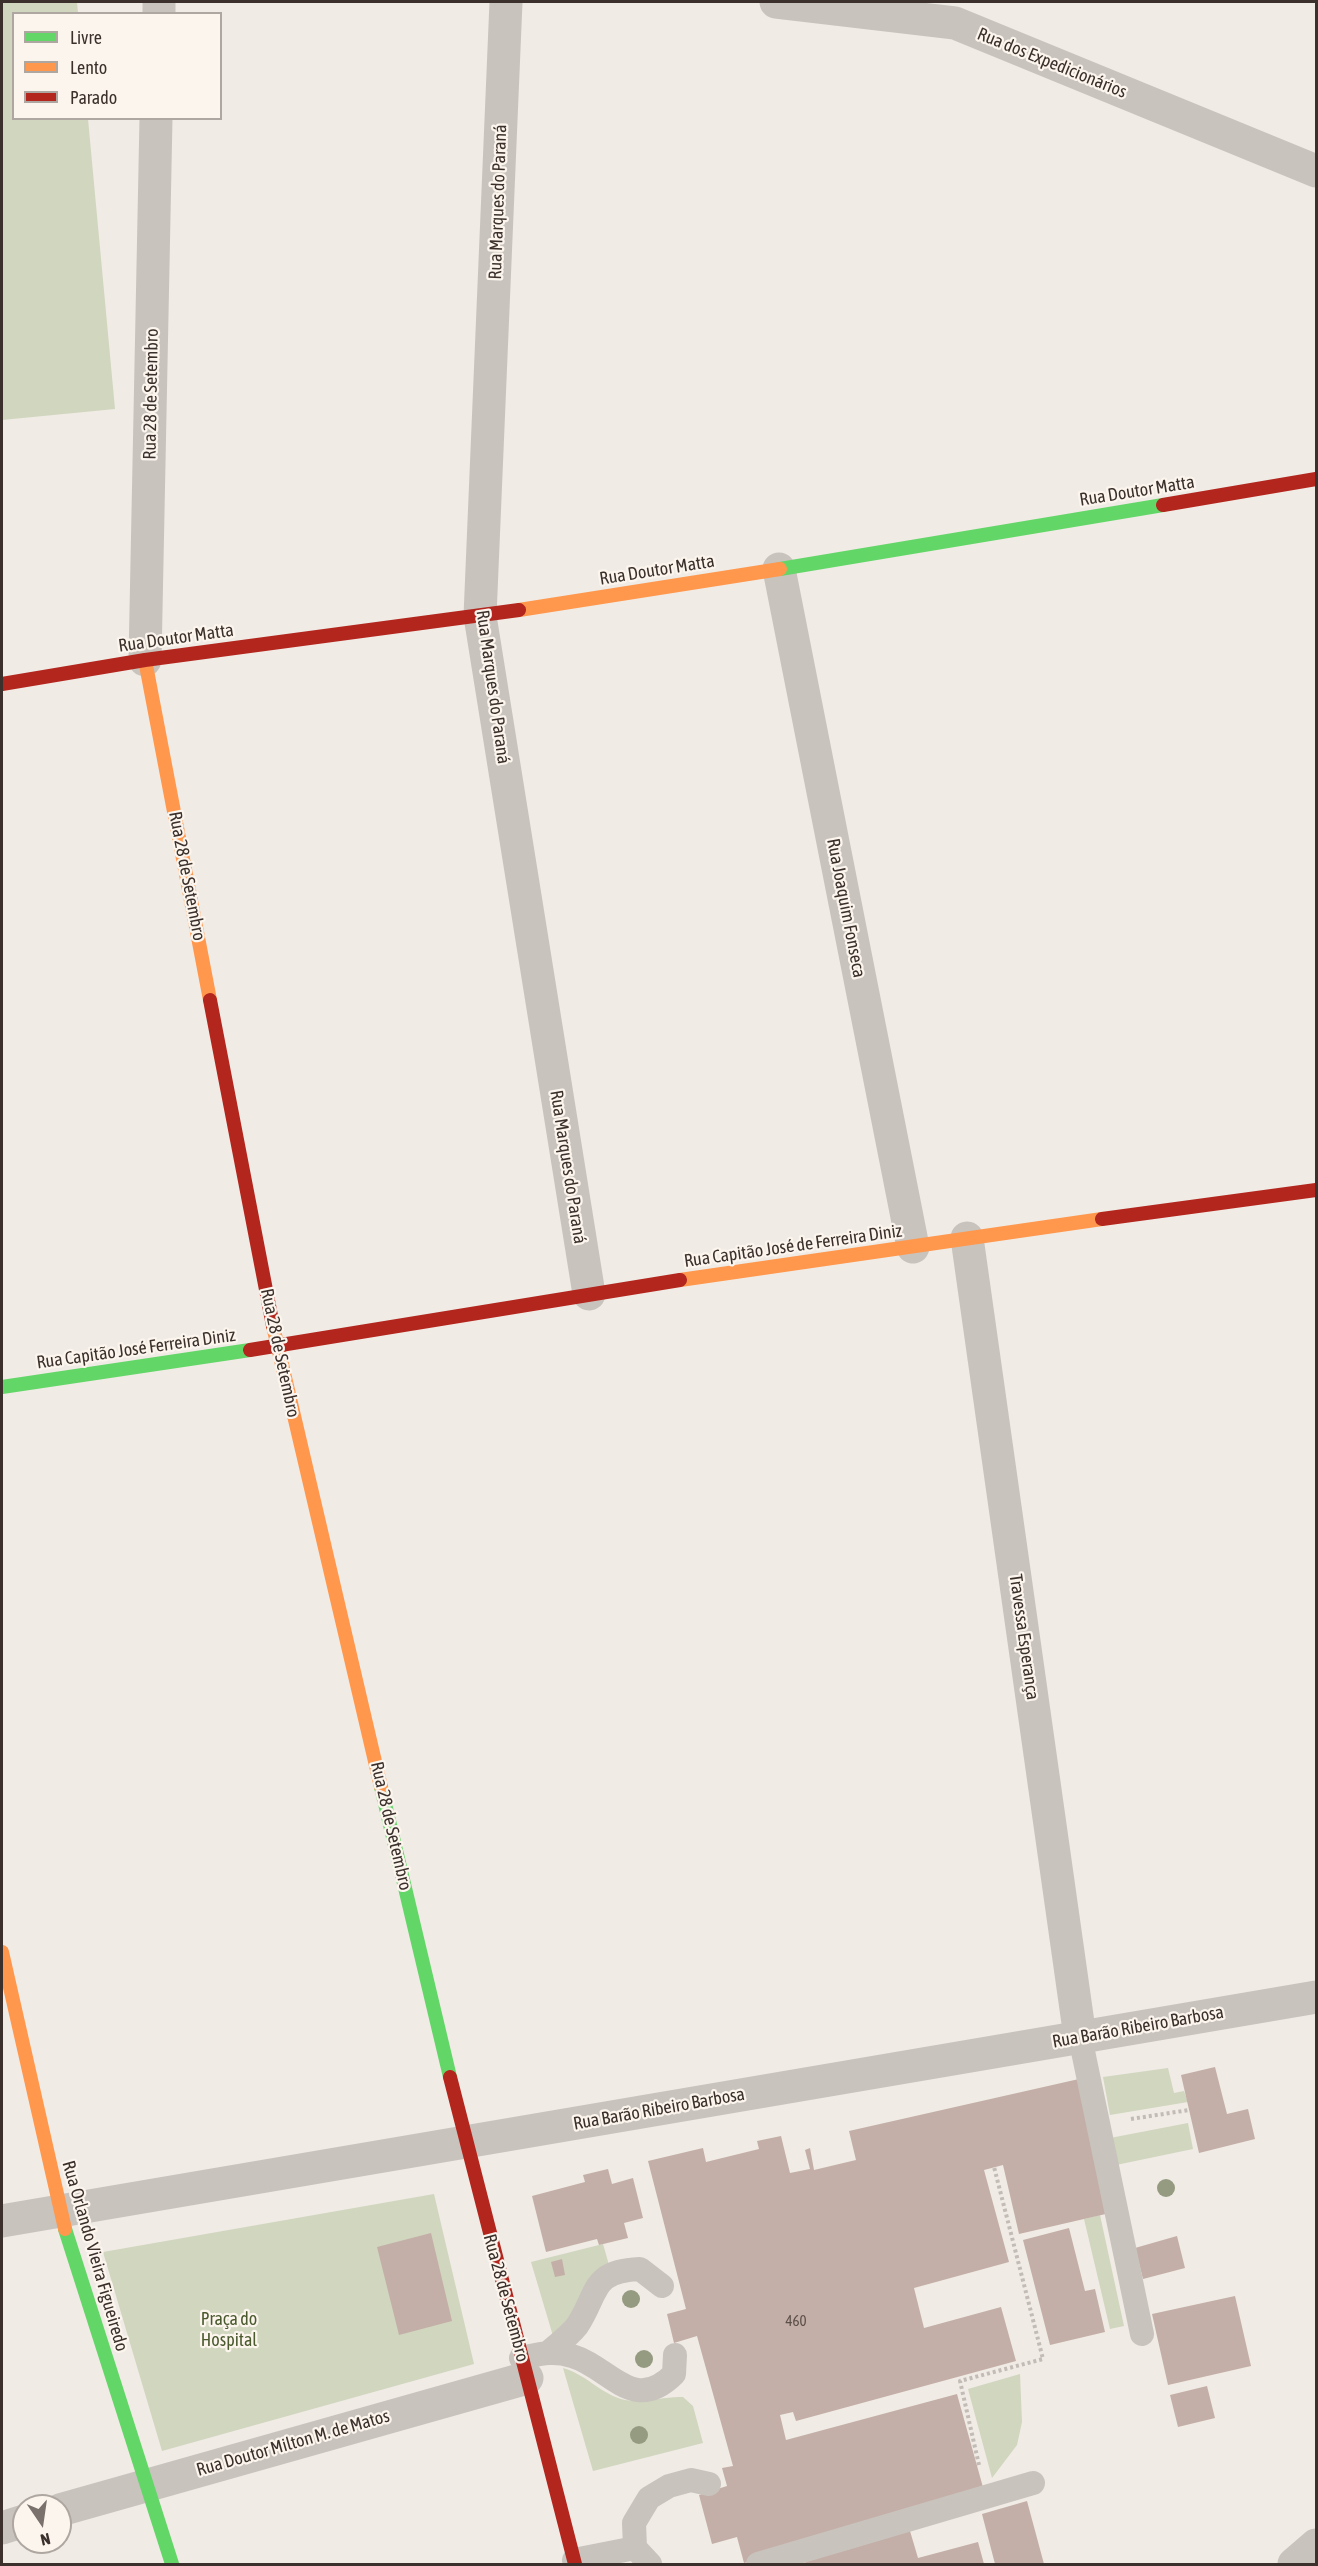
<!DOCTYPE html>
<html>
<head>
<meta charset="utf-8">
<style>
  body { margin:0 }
  #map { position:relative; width:1318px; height:2566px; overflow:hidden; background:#f0ebe5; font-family:"Asap Condensed",sans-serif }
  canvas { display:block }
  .frame { position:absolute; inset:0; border:3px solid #3b302b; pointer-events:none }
  .legend { position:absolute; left:12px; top:12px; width:210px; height:108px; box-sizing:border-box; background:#fbf5ee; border:2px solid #aea6a0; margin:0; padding:8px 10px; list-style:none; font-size:18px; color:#3b302b }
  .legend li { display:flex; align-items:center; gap:12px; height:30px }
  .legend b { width:30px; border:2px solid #aea6a0 }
  .north { position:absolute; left:12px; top:2494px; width:60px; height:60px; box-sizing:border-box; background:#fbf5ee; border:2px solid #aea6a0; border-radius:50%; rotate:167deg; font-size:16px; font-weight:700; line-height:24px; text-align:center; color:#3b302b }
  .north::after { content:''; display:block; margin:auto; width:21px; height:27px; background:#7a716c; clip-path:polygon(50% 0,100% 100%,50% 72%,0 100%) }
</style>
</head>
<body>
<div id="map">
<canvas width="1318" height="2566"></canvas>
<div class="frame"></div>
<ul class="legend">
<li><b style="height:8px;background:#63d668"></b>Livre</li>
<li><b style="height:8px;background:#ff974d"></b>Lento</li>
<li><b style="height:8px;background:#b3261e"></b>Parado</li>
</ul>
<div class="north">N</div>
</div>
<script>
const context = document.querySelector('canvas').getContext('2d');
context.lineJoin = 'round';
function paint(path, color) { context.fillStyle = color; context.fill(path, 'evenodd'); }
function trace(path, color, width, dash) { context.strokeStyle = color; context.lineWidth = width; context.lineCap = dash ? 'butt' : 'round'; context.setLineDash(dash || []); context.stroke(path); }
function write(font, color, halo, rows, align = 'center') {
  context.font = font + ' "Asap Condensed",sans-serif'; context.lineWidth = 4.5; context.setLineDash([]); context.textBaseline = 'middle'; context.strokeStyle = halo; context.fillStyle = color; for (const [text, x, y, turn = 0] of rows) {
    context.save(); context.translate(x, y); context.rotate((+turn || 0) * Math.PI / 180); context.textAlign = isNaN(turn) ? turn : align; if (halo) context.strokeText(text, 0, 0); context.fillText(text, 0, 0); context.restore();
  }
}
const green = new Path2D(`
  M 2,2 L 77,2 L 78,13 L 14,14 L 14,118 L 88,119 L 115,409 L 2,420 Z
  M 1168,2068 L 1174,2093 L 1184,2091 L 1188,2102 L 1110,2115 L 1103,2077 Z
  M 1188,2123 L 1193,2149 L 1116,2165 L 1110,2138 Z
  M 434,2194 L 474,2364 L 162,2451 L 103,2252 Z
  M 1100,2215 L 1124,2326 L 1110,2329 L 1084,2219 Z
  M 603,2244 L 609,2265 L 572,2317 L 553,2336 L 531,2262 Z
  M 563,2368 C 585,2374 599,2392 621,2399 C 642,2405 662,2396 683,2397 L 693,2406 L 703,2443 L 593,2471 Z
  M 1020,2374 L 1022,2422 L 1017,2445 L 992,2478 L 968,2389 Z`);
const building = new Path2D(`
  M 1215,2067 L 1227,2114 L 1248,2109 L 1255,2139 L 1199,2153 L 1181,2075 Z
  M 1079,2079 L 1110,2213 L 1019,2234 L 1003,2165 L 984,2170 L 1009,2262 L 914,2288 L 924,2328 L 1001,2307 L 1016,2361 L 796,2421 L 793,2412 L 780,2415 L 786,2440 L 957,2394 L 986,2498 L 744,2563 L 737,2537 L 712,2544 L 699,2495 L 727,2486 L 722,2468 L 733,2466 L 697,2336 L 674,2343 L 667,2314 L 686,2309 L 648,2161 L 703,2148 L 706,2162 L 759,2149 L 757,2141 L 781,2136 L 790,2173 L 810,2169 L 805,2150 L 810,2148 L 814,2170 L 856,2160 L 849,2131 Z
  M 608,2169 L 612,2184 L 633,2178 L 643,2218 L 624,2223 L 628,2238 L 599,2245 L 597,2239 L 546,2252 L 532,2196 L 585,2182 L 583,2175 Z
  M 1069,2228 L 1085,2291 L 1095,2289 L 1105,2332 L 1050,2345 L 1023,2240 Z
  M 431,2233 L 452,2321 L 399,2335 L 377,2247 Z
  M 1177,2236 L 1185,2268 L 1143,2279 L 1135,2248 Z
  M 562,2259 L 565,2275 L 555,2277 L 551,2262 Z
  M 1235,2296 L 1251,2366 L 1168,2385 L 1152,2314 Z
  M 1207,2386 L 1215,2418 L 1178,2427 L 1170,2395 Z
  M 1027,2501 L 1044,2564 L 995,2564 L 982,2514 Z
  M 910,2531 L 918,2558 L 978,2542 L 984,2564 L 806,2564 L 805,2562 Z`);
const path = new Path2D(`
  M 1131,2119 L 1189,2110
  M 979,2465 L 960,2381 L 1043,2359 L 994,2167`);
const lane = new Path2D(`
  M 1080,2037 L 1142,2334
  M 550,2351 C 559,2343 569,2336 577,2326 C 599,2293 590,2271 640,2269 L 662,2286
  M 521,2358 C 540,2354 553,2350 572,2356 C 610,2367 633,2415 674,2374 L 675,2355
  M 635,2548 L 634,2523 L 649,2498 L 669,2486 L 691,2480 L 709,2484
  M 574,2560 L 635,2548 L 650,2564
  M 758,2564 L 1033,2483`);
const street = new Path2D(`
  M 506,2 L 480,616 L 589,1294
  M 776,2 L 955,23 L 1316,171
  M 159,14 L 159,2
  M 779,569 L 913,1247
  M 145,660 L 156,118
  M 967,1238 L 1080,2037
  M 2,2221 L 1316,1997
  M 60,2510 L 527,2378
  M 2,2528 L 24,2521
  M 1294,2564 L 1316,2545`);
const fast = new Path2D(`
  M 780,569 L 1163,505
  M 2,1387 L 250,1350
  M 381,1787 L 450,2077
  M 65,2229 L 172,2564`);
const slow = new Path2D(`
  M 519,610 L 780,569
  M 145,660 L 210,1000
  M 680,1280 L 1102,1219
  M 273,1326 L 381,1787
  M 2,1952 L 65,2229`);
const jam = new Path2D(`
  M 1163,505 L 1316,479
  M 2,684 L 145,660 L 519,610
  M 210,1000 L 273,1326
  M 1102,1219 L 1316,1190
  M 250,1350 L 680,1280
  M 450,2077 L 575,2564`);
const trees = [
  [1166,2188],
  [631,2299],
  [644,2359],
  [639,2435]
];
const numberNames = [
  ["460",796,2321]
];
const streetNames = [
  ["Rua dos Expedicionários",1052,63,22],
  ["Rua Marques do Paraná",498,202,-88],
  ["Rua 28 de Setembro",151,394,-89],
  ["Rua Doutor Matta",1137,491,-9],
  ["Rua Doutor Matta",657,570,-9],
  ["Rua Doutor Matta",176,638,-8],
  ["Rua Marques do Paraná",493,687,82],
  ["Rua 28 de Setembro",187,876,79],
  ["Rua Joaquim Fonseca",846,908,79],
  ["Rua Marques do Paraná",568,1167,81],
  ["Rua Capitão José de Ferreira Diniz",793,1246,-8],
  ["Rua Capitão José Ferreira Diniz",136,1349,-8],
  ["Rua 28 de Setembro",280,1353,78],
  ["Travessa Esperança",1024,1637,82],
  ["Rua 28 de Setembro",391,1826,77],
  ["Rua Barão Ribeiro Barbosa",1138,2027,-10],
  ["Rua Barão Ribeiro Barbosa",659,2109,-10],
  ["Rua Orlando Vieira Figueiredo",95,2256,74],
  ["Rua 28 de Setembro",506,2298,75],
  ["Rua Doutor Milton M. de Matos",293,2443,-16]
];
const parkNames = [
  ["Praça do",229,2319],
  ["Hospital",229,2340]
];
paint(green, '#d1d6bf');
paint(building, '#c3afa7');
trace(path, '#c2bbb6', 4, [3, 3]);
trace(lane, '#c9c3be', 24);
trace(street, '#c9c3be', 33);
trace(fast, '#63d668', 14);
trace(slow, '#ff974d', 14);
trace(jam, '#b3261e', 14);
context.fillStyle = '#959b80';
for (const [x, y] of trees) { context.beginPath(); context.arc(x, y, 9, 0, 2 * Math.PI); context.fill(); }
write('15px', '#5d504a', null, numberNames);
write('18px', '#3b302b', '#fbf5ee', streetNames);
write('18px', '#4a5a2e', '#fbf5ee', parkNames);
</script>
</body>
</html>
